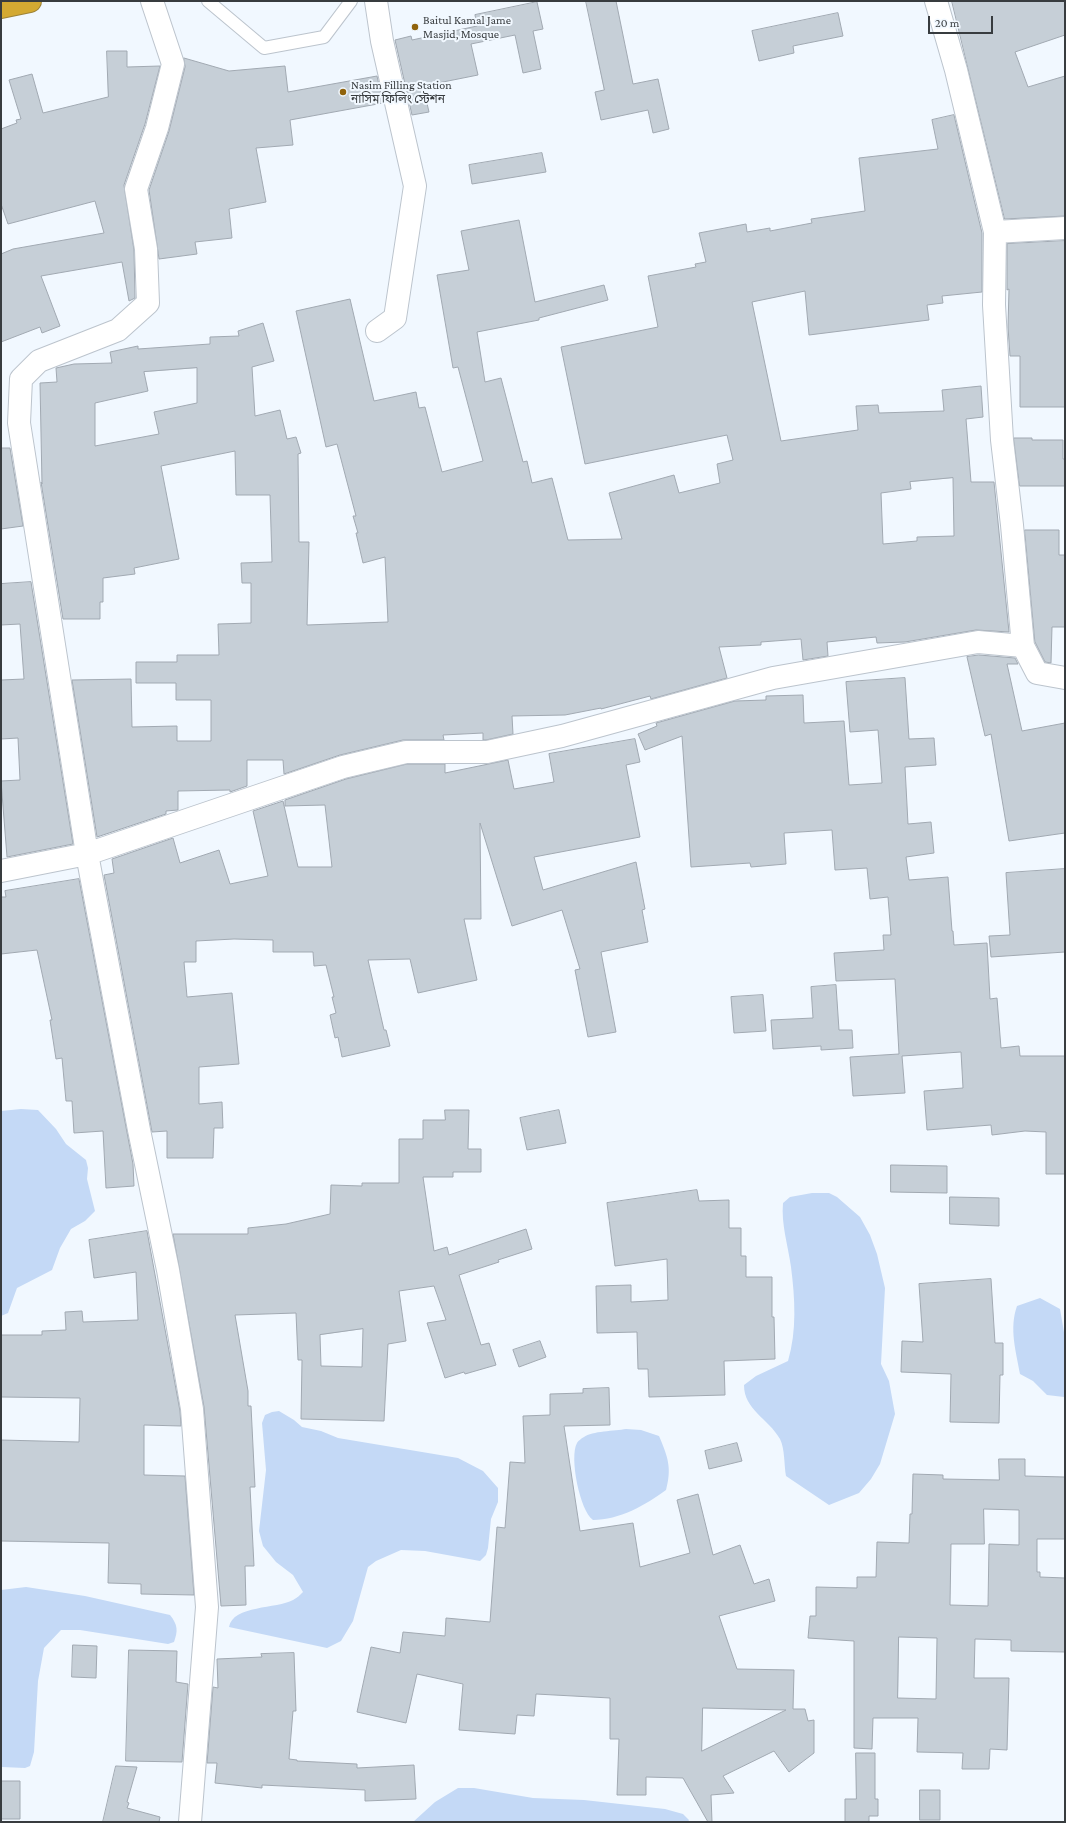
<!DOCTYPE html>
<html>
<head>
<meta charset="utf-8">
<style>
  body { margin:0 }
  #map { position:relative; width:1066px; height:1823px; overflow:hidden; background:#f1f8ff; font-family:"Crimson Pro",serif }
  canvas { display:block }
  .frame { position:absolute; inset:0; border:2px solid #383c3f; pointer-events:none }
  .scale { position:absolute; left:928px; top:16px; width:65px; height:18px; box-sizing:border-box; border:2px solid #383c3f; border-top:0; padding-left:5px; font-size:12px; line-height:14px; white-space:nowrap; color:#383c3f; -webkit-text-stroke:3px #f1f8ff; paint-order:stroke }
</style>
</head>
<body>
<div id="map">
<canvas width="1066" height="1823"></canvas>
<div class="frame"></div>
<div class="scale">20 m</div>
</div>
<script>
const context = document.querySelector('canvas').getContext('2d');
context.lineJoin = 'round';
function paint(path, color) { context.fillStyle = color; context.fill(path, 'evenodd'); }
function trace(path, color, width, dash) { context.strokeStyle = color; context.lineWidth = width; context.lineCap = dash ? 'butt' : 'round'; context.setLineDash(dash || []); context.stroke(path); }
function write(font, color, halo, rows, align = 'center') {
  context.font = font + ' "Crimson Pro","Noto Sans Bengali",serif'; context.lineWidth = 4; context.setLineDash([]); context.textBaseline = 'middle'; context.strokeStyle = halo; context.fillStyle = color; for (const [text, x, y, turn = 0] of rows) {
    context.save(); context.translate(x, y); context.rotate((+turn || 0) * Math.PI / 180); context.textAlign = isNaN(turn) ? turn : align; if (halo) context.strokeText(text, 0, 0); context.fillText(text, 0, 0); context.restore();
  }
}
const water = new Path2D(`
  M 21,1109 L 38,1110 L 56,1129 L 66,1144 L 86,1160 L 88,1168 L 87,1179 L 95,1211 L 85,1221 L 71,1229 L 60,1248 L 52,1270 L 17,1288 L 8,1313 L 1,1316 L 1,1111 Z
  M 812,1193 L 829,1193 L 837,1197 L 860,1217 L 870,1235 L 877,1254 L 885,1288 L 881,1364 L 889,1381 L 895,1414 L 880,1464 L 871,1479 L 859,1493 L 829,1505 L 786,1476 C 784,1465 785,1449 780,1439 C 768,1418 744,1410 744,1385 L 756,1376 L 788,1361 C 797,1331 795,1298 791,1267 C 788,1245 781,1224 783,1203 L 790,1197 Z
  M 1040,1298 L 1060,1309 L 1065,1338 L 1064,1397 L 1047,1395 L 1033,1381 L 1020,1374 C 1016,1351 1009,1329 1017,1306 Z
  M 279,1411 L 294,1420 L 302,1427 L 321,1431 L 338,1438 L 458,1458 L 483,1471 L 498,1488 L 498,1502 L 491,1519 L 488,1548 L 486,1555 L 480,1561 L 425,1551 L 401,1550 L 376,1561 L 368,1567 L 353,1621 L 341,1641 L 327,1648 L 229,1627 C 233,1605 277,1609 293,1600 C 297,1598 300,1595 303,1592 L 293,1575 L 276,1562 L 263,1546 L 259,1531 L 266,1470 L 262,1423 L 265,1415 L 272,1412 Z
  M 626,1429 L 641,1430 L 659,1436 C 668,1457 672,1468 666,1490 C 646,1505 619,1520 593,1520 C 580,1511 569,1457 577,1443 C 578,1441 582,1438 584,1437 C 592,1431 615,1431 626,1429 Z
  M 26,1587 L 85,1596 L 170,1615 C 178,1625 178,1631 174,1642 L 168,1644 L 80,1630 L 61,1630 L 44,1648 L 38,1681 L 34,1752 L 30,1766 L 25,1768 L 2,1767 L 1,1590 Z
  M 458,1788 L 474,1788 L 533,1798 L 584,1800 L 665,1809 L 683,1814 L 689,1820 L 688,1822 L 413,1822 L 435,1802 Z`);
const building = new Path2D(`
  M 586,1 L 616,1 L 633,84 L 658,79 L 669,129 L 653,133 L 648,110 L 601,120 L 595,92 L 604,90 Z
  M 952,1 L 1065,1 L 1065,35 L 1015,52 L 1028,87 L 1065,76 L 1065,216 L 1005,219 Z
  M 537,2 L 543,29 L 533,31 L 541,69 L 523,73 L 515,35 L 471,44 L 478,75 L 423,86 L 429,112 L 412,115 L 395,40 L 411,36 L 412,40 L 477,26 L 475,15 Z
  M 838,13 L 843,36 L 793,46 L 794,53 L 759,61 L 752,31 Z
  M 107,51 L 127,51 L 127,67 L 160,66 L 145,124 L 124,185 L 134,250 L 135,298 L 129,301 L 122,262 L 41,276 L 60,326 L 42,333 L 40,327 L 1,342 L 1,254 L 13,249 L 104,233 L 95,201 L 8,224 L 1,204 L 1,129 L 17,123 L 16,120 L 21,119 L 9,80 L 32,74 L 43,113 L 108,97 Z
  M 184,58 L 229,71 L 285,66 L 288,92 L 377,76 L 383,103 L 290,120 L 293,145 L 256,148 L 266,202 L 229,209 L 232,238 L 195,242 L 197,254 L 159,259 L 149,190 L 169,131 L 185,67 Z
  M 954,115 L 982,233 L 982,292 L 942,296 L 943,303 L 927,305 L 929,320 L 809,335 L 805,291 L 752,302 L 781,441 L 858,430 L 856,406 L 878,405 L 879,413 L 944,411 L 942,390 L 981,386 L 983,417 L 966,419 L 971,482 L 994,482 L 1009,632 L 976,630 L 905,642 L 877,643 L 876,637 L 827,642 L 828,656 L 803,660 L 801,639 L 761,642 L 761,645 L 719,647 L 727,678 L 651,699 L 650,696 L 601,709 L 601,708 L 565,715 L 512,716 L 513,734 L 486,740 L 483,740 L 483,733 L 443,735 L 444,740 L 403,740 L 340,755 L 284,774 L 283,760 L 247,760 L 247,786 L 230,792 L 230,790 L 178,791 L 178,810 L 166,811 L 166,814 L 97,837 L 72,680 L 131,679 L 132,727 L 177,726 L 177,741 L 211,741 L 211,700 L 176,700 L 176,683 L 136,683 L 136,662 L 177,662 L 177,655 L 219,655 L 218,624 L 251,623 L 251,583 L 242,583 L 241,563 L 272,562 L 270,495 L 236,495 L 235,451 L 161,466 L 179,559 L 134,568 L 135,574 L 103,578 L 103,602 L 100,602 L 100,619 L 63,619 L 41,482 L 42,484 L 40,383 L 57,382 L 56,368 L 74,364 L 112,363 L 110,352 L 138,346 L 138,349 L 210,344 L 210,337 L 239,336 L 238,331 L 263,323 L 274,361 L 252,367 L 255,416 L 280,410 L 287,439 L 296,437 L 301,453 L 298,454 L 299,542 L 309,542 L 307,625 L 388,622 L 385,557 L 363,563 L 356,533 L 358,533 L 353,516 L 356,516 L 337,444 L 326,447 L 296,311 L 350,299 L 374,401 L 416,392 L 419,408 L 425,407 L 442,472 L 483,461 L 458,367 L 453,368 L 437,275 L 469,270 L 461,231 L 519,220 L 535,302 L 604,285 L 608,300 L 539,318 L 539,320 L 477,332 L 485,382 L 501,378 L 523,462 L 527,461 L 532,483 L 552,478 L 568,540 L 622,539 L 609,493 L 674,475 L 679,493 L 720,483 L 717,464 L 733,460 L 727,435 L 585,464 L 561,347 L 658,327 L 648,276 L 696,267 L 695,264 L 706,262 L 699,233 L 746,224 L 747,232 L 770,228 L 770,231 L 812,223 L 811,219 L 865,211 L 859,158 L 938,149 L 932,120 ZM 197,368 L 197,403 L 154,412 L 159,434 L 95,446 L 95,403 L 148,391 L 144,372 ZM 953,478 L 954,536 L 917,537 L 917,541 L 883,544 L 881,493 L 911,489 L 910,482 Z
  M 542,153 L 546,172 L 472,184 L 469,165 Z
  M 1065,241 L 1065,407 L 1020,407 L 1020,356 L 1010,356 L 1008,327 L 1009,289 L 1007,290 L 1007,244 Z
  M 1014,438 L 1032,438 L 1032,440 L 1063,440 L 1063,459 L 1065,459 L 1065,486 L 1020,486 Z
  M 1,448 L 10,448 L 23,526 L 1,529 Z
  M 1025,530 L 1059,530 L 1059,555 L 1065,555 L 1065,627 L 1052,627 L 1051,663 L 1045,662 L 1035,642 Z
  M 31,582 L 73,844 L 7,857 L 1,781 L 20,780 L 18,738 L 1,739 L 1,680 L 24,679 L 20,624 L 1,625 L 1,584 Z
  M 979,655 L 1015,658 L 1018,664 L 1007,664 L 1022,731 L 1065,723 L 1065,833 L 1009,841 L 991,734 L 985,736 L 967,657 Z
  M 905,678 L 909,739 L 934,738 L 936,765 L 905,767 L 908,824 L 931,822 L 934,853 L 906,857 L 909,880 L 948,877 L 952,931 L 953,931 L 954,945 L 987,943 L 990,999 L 997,998 L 1001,1048 L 1019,1046 L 1020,1056 L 1065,1056 L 1065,1174 L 1046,1174 L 1046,1132 L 1025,1131 L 992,1135 L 991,1125 L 927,1130 L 924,1091 L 963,1088 L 961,1052 L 902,1056 L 905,1093 L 853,1096 L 850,1057 L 899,1054 L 895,979 L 836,981 L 834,953 L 884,950 L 883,935 L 891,935 L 888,897 L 870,899 L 867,868 L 835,870 L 832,830 L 784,833 L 786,864 L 751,867 L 750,863 L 691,867 L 682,736 L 645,750 L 638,734 L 657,726 L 656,723 L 735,701 L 766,700 L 766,696 L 803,695 L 804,723 L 844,721 L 849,785 L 882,783 L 878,730 L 850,732 L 846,682 Z
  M 635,739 L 640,762 L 626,765 L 640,837 L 534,857 L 543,890 L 636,862 L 645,909 L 642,910 L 648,942 L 601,952 L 616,1032 L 588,1037 L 575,970 L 580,969 L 562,910 L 512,926 L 480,823 L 481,919 L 464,919 L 477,980 L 418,993 L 410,959 L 368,960 L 384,1030 L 386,1030 L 390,1046 L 342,1057 L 338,1037 L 335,1038 L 330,1015 L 336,1013 L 332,997 L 334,997 L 326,965 L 314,966 L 313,952 L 273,952 L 273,940 L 234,939 L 196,941 L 196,962 L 184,962 L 187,997 L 232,993 L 239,1064 L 199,1067 L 199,1104 L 222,1102 L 223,1128 L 214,1128 L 213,1158 L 167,1158 L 167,1131 L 152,1132 L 104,875 L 114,873 L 112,859 L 173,838 L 180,863 L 219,850 L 230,884 L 268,876 L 253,811 L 283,801 L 298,867 L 332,867 L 325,805 L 285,806 L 285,800 L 346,779 L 407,764 L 445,764 L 445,773 L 508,760 L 514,789 L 554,782 L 549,754 Z
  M 1065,869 L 1065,952 L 991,957 L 989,936 L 1010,935 L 1006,873 Z
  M 79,879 L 133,1164 L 134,1186 L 106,1188 L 103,1131 L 74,1133 L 72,1101 L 66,1101 L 62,1058 L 56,1059 L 50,1020 L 52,1020 L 37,950 L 1,954 L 1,897 L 6,897 L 5,891 Z
  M 836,985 L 839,1030 L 852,1030 L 853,1048 L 821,1050 L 821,1046 L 773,1049 L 771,1020 L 813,1018 L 811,987 Z
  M 763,995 L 766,1031 L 734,1033 L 731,997 Z
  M 445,1110 L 469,1110 L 468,1149 L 481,1149 L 481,1172 L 453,1172 L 453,1177 L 423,1177 L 434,1251 L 447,1247 L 449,1255 L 526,1229 L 532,1249 L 498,1260 L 499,1262 L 459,1275 L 481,1345 L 489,1343 L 496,1365 L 465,1374 L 464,1372 L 445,1378 L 427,1323 L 446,1320 L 434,1286 L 399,1291 L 406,1341 L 388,1344 L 384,1421 L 301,1419 L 302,1360 L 298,1360 L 296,1313 L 235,1315 L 248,1391 L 248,1406 L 251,1406 L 255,1487 L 250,1487 L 254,1566 L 245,1566 L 246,1605 L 221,1606 L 204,1407 L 173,1234 L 248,1234 L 248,1228 L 286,1224 L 330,1214 L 331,1185 L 362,1186 L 362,1183 L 399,1183 L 399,1139 L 423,1139 L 423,1120 L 445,1120 ZM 363,1329 L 362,1367 L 321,1366 L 320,1335 Z
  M 559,1110 L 566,1143 L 527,1150 L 520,1118 Z
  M 891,1165 L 947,1166 L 947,1193 L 891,1192 Z
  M 697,1190 L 699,1201 L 729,1200 L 729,1228 L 741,1228 L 741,1256 L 746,1256 L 746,1277 L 772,1277 L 772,1317 L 774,1317 L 775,1359 L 724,1361 L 725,1395 L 649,1397 L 648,1369 L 638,1369 L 637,1332 L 597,1333 L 596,1286 L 631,1285 L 631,1302 L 668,1300 L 667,1259 L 615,1266 L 607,1203 Z
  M 950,1197 L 999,1198 L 999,1226 L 950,1224 Z
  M 147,1231 L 180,1411 L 181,1426 L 144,1425 L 144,1475 L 185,1476 L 194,1595 L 141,1594 L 141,1584 L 108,1583 L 109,1543 L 1,1541 L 1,1440 L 79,1442 L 80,1398 L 1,1397 L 1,1335 L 42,1335 L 42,1331 L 66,1330 L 65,1312 L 82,1311 L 83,1322 L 138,1320 L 136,1272 L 94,1278 L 89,1240 Z
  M 991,1279 L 995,1343 L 1003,1343 L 1003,1375 L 1000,1375 L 999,1423 L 950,1422 L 951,1374 L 901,1372 L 902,1341 L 923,1342 L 919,1284 Z
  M 540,1341 L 546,1357 L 519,1367 L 513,1350 Z
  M 609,1388 L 610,1425 L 564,1426 L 580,1531 L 633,1523 L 640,1567 L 690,1553 L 677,1500 L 698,1494 L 713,1555 L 740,1545 L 754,1584 L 769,1579 L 775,1601 L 719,1616 L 737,1669 L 794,1670 L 793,1709 L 805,1709 L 808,1721 L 814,1720 L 814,1753 L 789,1772 L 774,1751 L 723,1776 L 734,1793 L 711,1795 L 712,1822 L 708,1822 L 683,1778 L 646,1777 L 646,1795 L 617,1795 L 619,1739 L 610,1739 L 610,1698 L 536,1694 L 534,1716 L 517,1715 L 515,1734 L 459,1730 L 463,1684 L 417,1674 L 406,1723 L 357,1712 L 371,1647 L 400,1653 L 403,1632 L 445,1636 L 446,1618 L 490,1622 L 497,1527 L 505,1528 L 510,1462 L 525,1463 L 523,1416 L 550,1415 L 550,1394 L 583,1393 L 583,1389 ZM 703,1708 L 786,1710 L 702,1751 Z
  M 737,1443 L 742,1461 L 709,1469 L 705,1451 Z
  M 999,1459 L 1025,1459 L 1025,1476 L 1065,1477 L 1065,1539 L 1037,1539 L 1037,1572 L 1040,1572 L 1040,1577 L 1065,1578 L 1065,1652 L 1011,1651 L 1011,1640 L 975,1639 L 974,1678 L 1009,1678 L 1007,1750 L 990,1749 L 989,1769 L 962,1769 L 963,1753 L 917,1752 L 918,1718 L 873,1718 L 872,1749 L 854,1748 L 854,1641 L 808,1638 L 810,1616 L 816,1616 L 816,1587 L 857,1588 L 857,1577 L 876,1577 L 877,1542 L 909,1543 L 910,1514 L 912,1514 L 913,1474 L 943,1475 L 943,1479 L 999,1480 ZM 984,1509 L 1019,1510 L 1019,1545 L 989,1544 L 988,1606 L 950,1605 L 951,1544 L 984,1544 ZM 899,1637 L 937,1638 L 936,1699 L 898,1698 Z
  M 73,1645 L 97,1646 L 96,1678 L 72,1677 Z
  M 129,1650 L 177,1651 L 176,1682 L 188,1684 L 182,1762 L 126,1761 Z
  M 294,1653 L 296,1711 L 293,1711 L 289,1759 L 297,1760 L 297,1761 L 357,1764 L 357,1768 L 414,1765 L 416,1799 L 365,1801 L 365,1790 L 262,1785 L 262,1788 L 215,1783 L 217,1763 L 207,1763 L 213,1687 L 218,1688 L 217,1659 L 262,1657 L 261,1654 Z
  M 856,1753 L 875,1753 L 875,1799 L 878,1799 L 878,1816 L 869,1816 L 869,1822 L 845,1822 L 845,1799 L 856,1799 Z
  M 116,1766 L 137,1767 L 127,1802 L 129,1803 L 127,1808 L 160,1817 L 159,1822 L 103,1822 Z
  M 1,1781 L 20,1781 L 20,1819 L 1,1819 Z
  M 920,1790 L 940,1790 L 940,1820 L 920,1820 Z`);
const lane = new Path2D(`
  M 208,1 L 264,48 L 324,37 L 351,1`);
const street = new Path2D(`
  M 152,1 L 173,64 L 157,128 L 136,189 L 146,249 L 148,303 L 118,330 L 39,361 L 21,379 L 19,423 L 87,854 L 139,1130 L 168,1270 L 192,1409 L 207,1607 L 190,1822
  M 376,1 L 382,41 L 415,186 L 395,318 L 377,331
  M 936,1 L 956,70 L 995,232 L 994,305 L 1002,440 L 1012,525 L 1023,646 L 1037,673 L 1065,678
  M 995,232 L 1065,228
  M 1,871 L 87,854 L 343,767 L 406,752 L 487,752 L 562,736 L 773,678 L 978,642 L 1023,646`);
const highway = new Path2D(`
  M 1,7 L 30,1`);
const markers = [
  [415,27,4,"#90630c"],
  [343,92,4,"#90630c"]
];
const poiNames = [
  ["Baitul Kamal Jame",423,20],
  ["Masjid, Mosque",423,34],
  ["Nasim Filling Station",351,85],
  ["নাসিম ফিলিং স্টেশন",351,99]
];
paint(water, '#c4d9f6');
paint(building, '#c6cfd7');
trace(building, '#a1a9b2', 1);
trace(lane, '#bcc4cd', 14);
trace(street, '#bcc4cd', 24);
trace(highway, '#9d8337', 24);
trace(lane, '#fff', 12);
trace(street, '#fff', 22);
trace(highway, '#d3a932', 22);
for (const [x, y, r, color] of markers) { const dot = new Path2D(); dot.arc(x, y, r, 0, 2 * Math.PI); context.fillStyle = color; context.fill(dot); trace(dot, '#f1f8ff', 1.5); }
write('12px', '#383c3f', '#f1f8ff', poiNames, 'left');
</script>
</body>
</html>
